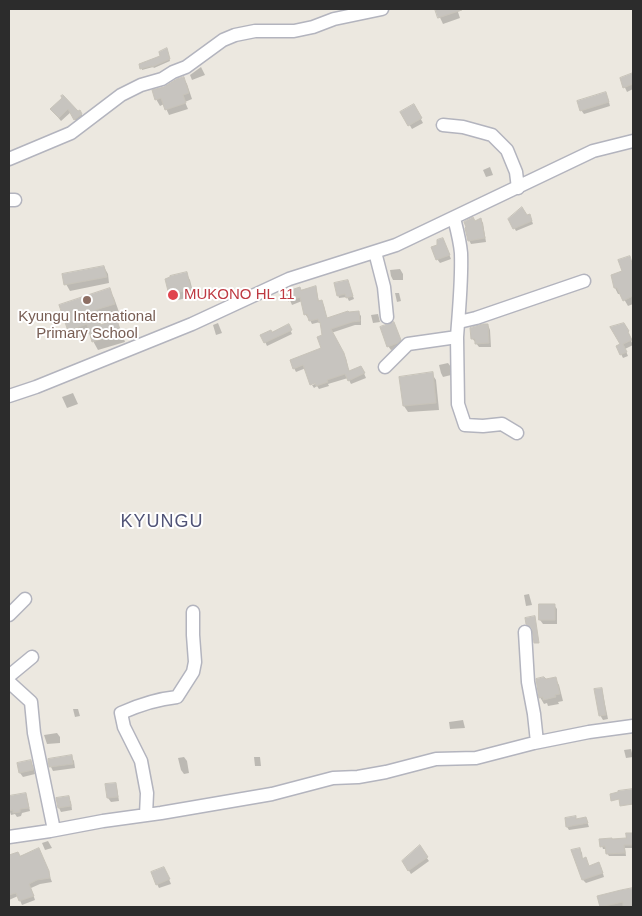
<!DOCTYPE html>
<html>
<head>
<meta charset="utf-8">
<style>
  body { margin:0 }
  #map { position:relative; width:642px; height:916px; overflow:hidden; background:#ece8e0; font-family:Helvetica,sans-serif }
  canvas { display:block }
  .frame { position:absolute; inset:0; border:10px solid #2c2c2c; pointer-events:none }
</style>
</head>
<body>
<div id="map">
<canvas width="642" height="916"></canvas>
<div class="frame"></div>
</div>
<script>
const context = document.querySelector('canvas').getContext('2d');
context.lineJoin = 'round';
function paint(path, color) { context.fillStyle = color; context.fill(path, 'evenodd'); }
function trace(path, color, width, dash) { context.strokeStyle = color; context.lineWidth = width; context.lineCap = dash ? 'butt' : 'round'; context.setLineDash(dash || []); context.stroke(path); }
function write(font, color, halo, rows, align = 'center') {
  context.font = font + ' Helvetica,sans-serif'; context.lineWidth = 4; context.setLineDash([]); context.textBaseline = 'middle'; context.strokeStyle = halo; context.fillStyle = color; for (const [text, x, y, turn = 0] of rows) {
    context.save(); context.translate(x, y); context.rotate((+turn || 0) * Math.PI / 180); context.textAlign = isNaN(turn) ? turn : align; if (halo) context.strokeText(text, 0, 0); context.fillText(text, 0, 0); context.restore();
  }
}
const shadow = new Path2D(`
  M 436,9 L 457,9 L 460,18 L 443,24 Z
  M 167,51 L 170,61 L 154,68 L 153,67 L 142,70 L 142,68 L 162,56 Z
  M 201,67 L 205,75 L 192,80 L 190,75 Z
  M 632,75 L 633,78 L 633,89 L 627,92 L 621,79 Z
  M 183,78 L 187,84 L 192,99 L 185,102 L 188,109 L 169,115 L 164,104 L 160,106 L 156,99 L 165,88 Z
  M 63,98 L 78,113 L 80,112 L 82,115 L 83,118 L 77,123 L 71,112 L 61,121 L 52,110 Z
  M 608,98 L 610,106 L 584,114 L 581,110 Z
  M 414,106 L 423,123 L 412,129 L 402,112 Z
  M 490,167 L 493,175 L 486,177 L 483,170 Z
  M 531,218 L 533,224 L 516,231 L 510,219 Z
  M 481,220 L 483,223 L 486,242 L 471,244 L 469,240 Z
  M 445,244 L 451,259 L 440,263 L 437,259 Z
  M 629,258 L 633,266 L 633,304 L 628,306 L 621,294 L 618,294 L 615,288 Z
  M 104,267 L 108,274 L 109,283 L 70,291 L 66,284 Z
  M 400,269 L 403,274 L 403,280 L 393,280 L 391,276 L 390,270 Z
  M 186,273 L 190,280 L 194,296 L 174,301 L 171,294 Z
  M 349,285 L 354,299 L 349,301 L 347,297 L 339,298 L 338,295 Z
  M 315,288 L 317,292 L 319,302 L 322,302 L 324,306 L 327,319 L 358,312 L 361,316 L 361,325 L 355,325 L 331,333 L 346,358 L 349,372 L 363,371 L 366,378 L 351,384 L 348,378 L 328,384 L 329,386 L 319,389 L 317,386 L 314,388 L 312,385 L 321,382 L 306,368 L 296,372 L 294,368 L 323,349 L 324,336 L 322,326 L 320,322 L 312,324 L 309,318 L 308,318 L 305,314 L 302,301 L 292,305 L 287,293 L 301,291 Z
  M 109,289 L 114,298 L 119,312 L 99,319 L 101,325 L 116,321 L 121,330 L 125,342 L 98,350 L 93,341 L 91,333 L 74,339 L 69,330 Z
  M 395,293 L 399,293 L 401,301 L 397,302 Z
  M 378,314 L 380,322 L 373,323 L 371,315 Z
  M 218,323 L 222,333 L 216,335 L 213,325 Z
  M 623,324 L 630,336 L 629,336 L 633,345 L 625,349 L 628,356 L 623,358 L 621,354 Z
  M 488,325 L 490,330 L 491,347 L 479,347 L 472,338 Z
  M 396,328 L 402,345 L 400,347 L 391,350 L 388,346 Z
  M 290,329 L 292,334 L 267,346 L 262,335 Z
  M 448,363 L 451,367 L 451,375 L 443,377 L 441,373 L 439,365 Z
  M 432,374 L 436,380 L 439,410 L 408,412 L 404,406 Z
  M 73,393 L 78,404 L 67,408 L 62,397 Z
  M 529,594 L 532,605 L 526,606 L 524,595 Z
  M 540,605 L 554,605 L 557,609 L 557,624 L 543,624 L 540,620 Z
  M 555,678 L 559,685 L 563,701 L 558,702 L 559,704 L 548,706 L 547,703 L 544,704 L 540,697 L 545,680 Z
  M 601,689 L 603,694 L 608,719 L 603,720 L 600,715 Z
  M 73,709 L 78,709 L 80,716 L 75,717 Z
  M 463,720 L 465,728 L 450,729 L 449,722 Z
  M 57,733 L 60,737 L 60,743 L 47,744 L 44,735 Z
  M 631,749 L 633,757 L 626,758 L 624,750 Z
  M 71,756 L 74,761 L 75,768 L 53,771 L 51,767 Z
  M 184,757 L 187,761 L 189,773 L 184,774 L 181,770 L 178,758 Z
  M 254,757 L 260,757 L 261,766 L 255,766 Z
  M 31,762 L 33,766 L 35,774 L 23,777 L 20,773 L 18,764 Z
  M 115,784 L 117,788 L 119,801 L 111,802 L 108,798 Z
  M 25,794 L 27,798 L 30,811 L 22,813 L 21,816 L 17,817 L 15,814 L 11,815 L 9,809 L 9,798 Z
  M 68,798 L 71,802 L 72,810 L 61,812 L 59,808 Z
  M 586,818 L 589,827 L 569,830 L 567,827 Z
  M 627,834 L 633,834 L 633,848 L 625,848 L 626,856 L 609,856 L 607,853 L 607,849 L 603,849 L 602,846 L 612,840 L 628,839 Z
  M 48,841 L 52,848 L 45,850 L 42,843 Z
  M 419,847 L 429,861 L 411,874 L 403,861 Z
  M 580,849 L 582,853 L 583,860 L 589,867 L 601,867 L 604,877 L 586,883 L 583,880 Z
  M 18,853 L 20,857 L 41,854 L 52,882 L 40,884 L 31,888 L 35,900 L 22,905 L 18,896 L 9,900 L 9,856 Z
  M 166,872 L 171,884 L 159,888 L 157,884 Z
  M 633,889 L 633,907 L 601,907 L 598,897 Z`);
const building = new Path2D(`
  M 435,9 L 461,9 L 462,10 L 438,18 Z
  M 167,48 L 170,59 L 152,67 L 152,66 L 140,69 L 139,64 L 160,56 L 159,52 Z
  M 633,73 L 633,84 L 623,88 L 620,78 Z
  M 184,77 L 189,93 L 183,95 L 186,103 L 165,110 L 161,98 L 155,100 L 152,90 L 164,87 L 177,79 Z
  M 606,92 L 609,102 L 580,111 L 577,101 Z
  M 63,95 L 78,111 L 80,110 L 82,114 L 74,120 L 68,109 L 59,118 L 50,109 L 62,98 L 61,96 Z
  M 414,104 L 422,118 L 408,126 L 400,112 Z
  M 522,207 L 527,215 L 530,214 L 532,221 L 513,229 L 508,219 Z
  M 473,217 L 475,221 L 481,218 L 485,238 L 468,241 L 465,228 L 466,227 L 464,222 Z
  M 443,238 L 450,255 L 436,260 L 431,247 L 437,245 L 437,240 Z
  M 630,256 L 633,267 L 633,296 L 623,301 L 617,288 L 614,288 L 611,275 L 622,271 L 618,260 Z
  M 104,266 L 107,277 L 64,285 L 62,274 Z
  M 187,272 L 191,289 L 169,295 L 165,279 L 170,277 L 170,276 Z
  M 348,280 L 353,296 L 346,298 L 345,294 L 337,296 L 334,283 Z
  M 316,286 L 318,301 L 322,300 L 327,318 L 348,311 L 349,312 L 359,311 L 360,321 L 352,322 L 331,329 L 344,353 L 349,371 L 361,366 L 365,373 L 348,381 L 345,374 L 327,380 L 328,382 L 316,386 L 315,383 L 310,385 L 303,365 L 293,369 L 290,360 L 321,348 L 317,337 L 322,335 L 320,322 L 319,323 L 318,319 L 309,321 L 307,314 L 304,315 L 300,297 L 288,301 L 285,292 L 300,287 L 301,290 Z
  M 110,288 L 115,304 L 95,310 L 100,325 L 117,320 L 121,333 L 92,342 L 87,324 L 68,331 L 59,305 Z
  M 394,322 L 401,340 L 398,343 L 387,347 L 380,327 Z
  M 624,323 L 629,331 L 628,332 L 632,340 L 623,344 L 627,352 L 620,355 L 616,346 L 620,344 L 610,327 Z
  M 289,324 L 292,330 L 264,343 L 260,335 L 271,330 L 272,332 Z
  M 483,324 L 488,324 L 489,343 L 475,344 L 475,339 L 471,339 L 470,328 Z
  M 433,372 L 436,403 L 403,406 L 399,377 Z
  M 539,604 L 555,604 L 555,620 L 539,620 Z
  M 535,616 L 539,643 L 534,643 L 532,628 L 526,624 L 525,618 Z
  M 544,677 L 546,679 L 556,677 L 560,694 L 555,695 L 556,697 L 543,700 L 543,697 L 539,698 L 536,679 Z
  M 602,688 L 606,715 L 599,716 L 594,689 Z
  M 72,755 L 73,764 L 49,767 L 48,759 Z
  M 31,760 L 33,770 L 19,773 L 17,763 Z
  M 116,783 L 118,797 L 107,798 L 105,784 Z
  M 633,789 L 633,804 L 620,806 L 619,799 L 611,801 L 610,794 L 618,792 L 618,791 Z
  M 26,793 L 29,808 L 20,809 L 20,812 L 13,813 L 13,810 L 9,811 L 9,796 Z
  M 69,796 L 71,806 L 58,808 L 56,798 Z
  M 576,816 L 576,819 L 586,817 L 588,823 L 566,827 L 565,818 Z
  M 626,833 L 633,833 L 633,845 L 624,845 L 625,853 L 606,854 L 605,846 L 600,847 L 599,839 L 612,838 L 612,839 L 626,838 Z
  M 420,845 L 428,857 L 408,871 L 402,861 Z
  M 39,848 L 49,871 L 50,878 L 37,880 L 29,884 L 34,896 L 19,901 L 16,893 L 9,895 L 9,855 L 18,852 L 20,856 Z
  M 580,848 L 582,859 L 586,857 L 589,866 L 599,862 L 603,873 L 582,880 L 571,850 Z
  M 164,867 L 170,879 L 156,885 L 151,872 Z
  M 633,888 L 633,907 L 623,907 L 623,902 L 600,907 L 597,896 L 621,890 Z`);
const minor = new Path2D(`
  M 443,125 L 463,127 L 492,135 L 507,150 L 516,172 L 518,188
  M 9,159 L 71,133 L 121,95 L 141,85 L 162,79 L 173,72 L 186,67 L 223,40 L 235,35 L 255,31 L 294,31 L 313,27 L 334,19 L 382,9
  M 9,200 L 15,200
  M 375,252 L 384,287 L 387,317
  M 459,322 L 476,318 L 584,281
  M 457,337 L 458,404 L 465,425 L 483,426 L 502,424 L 517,433
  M 385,367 L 408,344 L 457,337 C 459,309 462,281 461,253 C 460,241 457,230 454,218
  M 9,396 L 36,387 L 192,324 L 289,279 L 396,245 L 593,151 L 633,141
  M 9,615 L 25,599
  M 525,632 L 528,682 L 534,714 L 537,742
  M 9,676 L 32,657
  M 9,682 L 31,702 L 34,733 L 54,830
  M 146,815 L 147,793 L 141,761 L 124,727 L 121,713 C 139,705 157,699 177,697 L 193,672 L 195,662 L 193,635 L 193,612
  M 9,837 L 50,831 L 103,821 L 161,813 L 272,794 L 333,778 L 358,777 L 386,772 L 436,759 L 476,758 L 534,743 L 589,732 L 633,726`);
const markers = [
  [173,295,6,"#e0444e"],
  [87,300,5,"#8d6e63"]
];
const healthNames = [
  ["MUKONO HL 11",184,295]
];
const educationNames = [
  ["Kyungu International",87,317],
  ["Primary School",87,334]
];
const quarterNames = [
  ["KYUNGU",162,522]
];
paint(shadow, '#0003');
paint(building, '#c7c4bf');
trace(building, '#c7c3b9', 1);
trace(minor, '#b3b4be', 15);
trace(minor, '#fff', 12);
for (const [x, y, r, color] of markers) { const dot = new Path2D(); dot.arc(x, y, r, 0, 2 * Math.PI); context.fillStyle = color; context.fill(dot); trace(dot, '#fff', 2); }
write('15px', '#be3a42', '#fff', healthNames, 'left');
write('15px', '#785e54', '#fff', educationNames);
context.letterSpacing = '1px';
write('18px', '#515477', '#fff', quarterNames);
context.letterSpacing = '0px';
</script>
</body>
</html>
